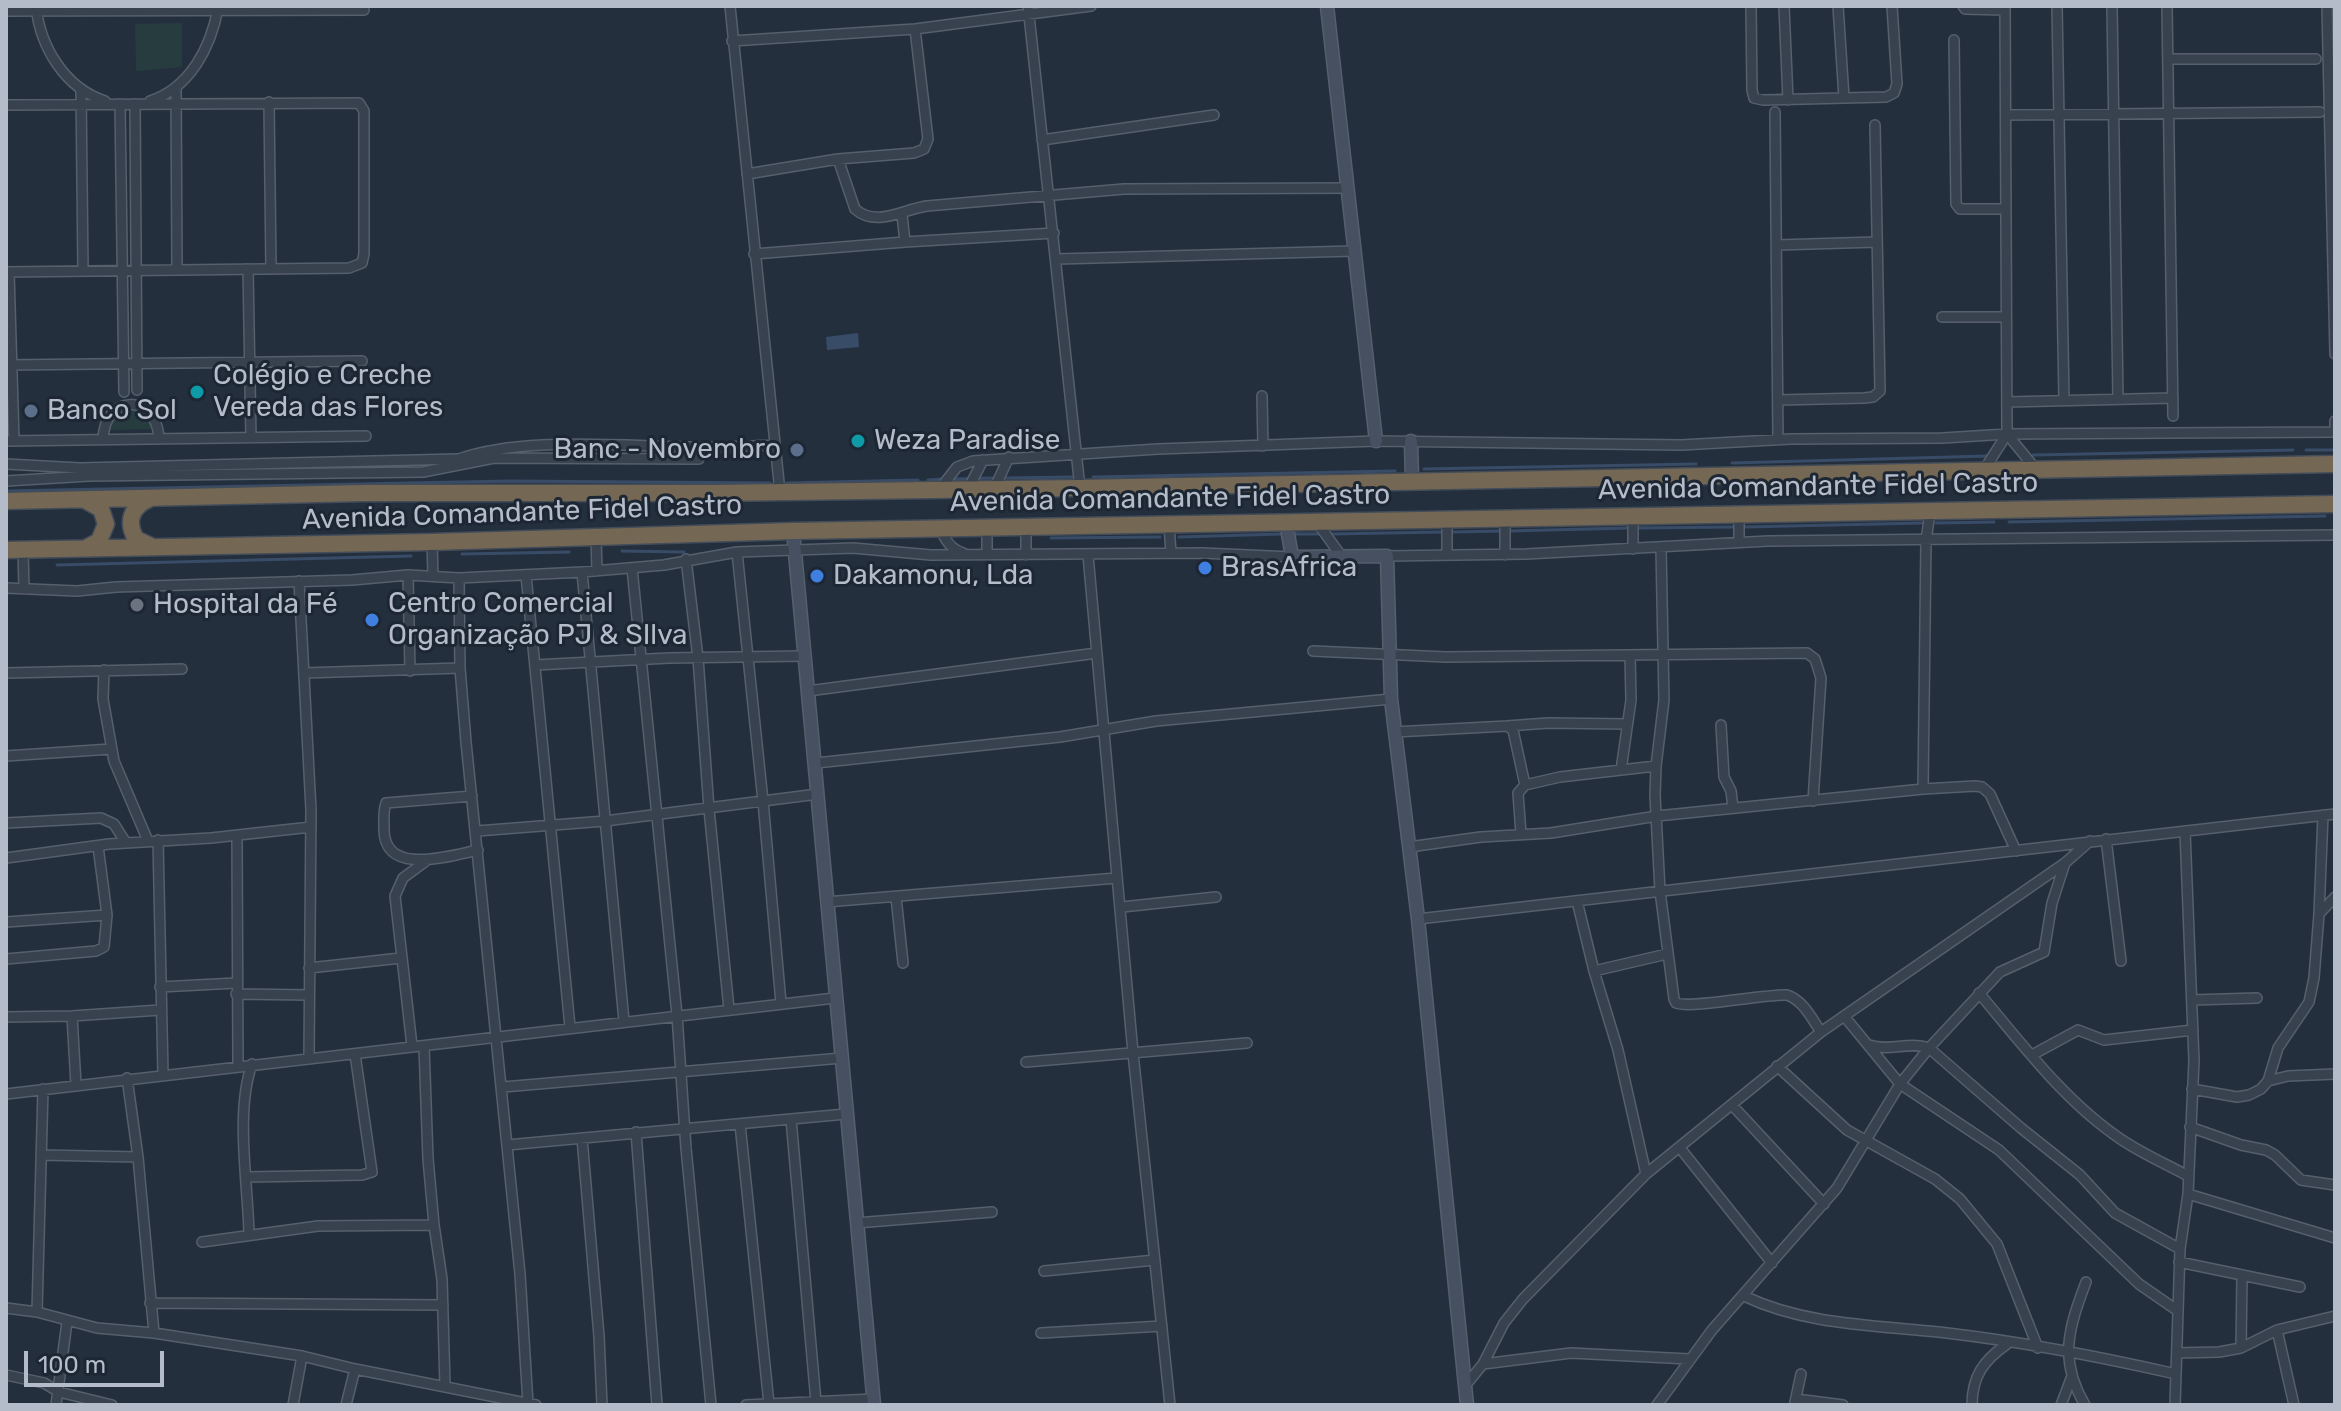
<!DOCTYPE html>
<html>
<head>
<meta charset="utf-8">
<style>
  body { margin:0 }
  #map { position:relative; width:2341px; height:1411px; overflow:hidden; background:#242f3e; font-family:Rubik,sans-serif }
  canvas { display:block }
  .frame { position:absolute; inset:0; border:8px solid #b4bcc9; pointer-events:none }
  .scale { position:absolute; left:24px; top:1351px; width:140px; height:36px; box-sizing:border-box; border:4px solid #b4bcc9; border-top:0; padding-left:10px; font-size:24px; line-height:28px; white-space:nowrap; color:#b4bcc9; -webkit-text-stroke:6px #1d2633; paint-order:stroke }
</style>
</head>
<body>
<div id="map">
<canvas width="2341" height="1411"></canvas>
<div class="frame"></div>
<div class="scale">100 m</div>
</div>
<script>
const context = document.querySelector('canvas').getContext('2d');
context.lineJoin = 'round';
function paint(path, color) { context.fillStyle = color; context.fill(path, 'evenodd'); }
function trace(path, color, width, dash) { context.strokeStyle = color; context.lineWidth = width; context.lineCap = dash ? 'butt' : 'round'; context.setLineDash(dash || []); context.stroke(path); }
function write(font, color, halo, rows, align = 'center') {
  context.font = font + ' Rubik,sans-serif'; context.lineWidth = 6; context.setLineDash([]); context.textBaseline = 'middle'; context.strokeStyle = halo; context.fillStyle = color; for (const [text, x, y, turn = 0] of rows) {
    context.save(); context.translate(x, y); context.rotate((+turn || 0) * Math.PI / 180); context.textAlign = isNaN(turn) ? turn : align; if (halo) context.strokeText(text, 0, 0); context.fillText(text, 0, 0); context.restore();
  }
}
const green = new Path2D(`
  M 182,23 L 182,67 L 136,71 L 135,24 Z
  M 131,408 C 143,412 150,416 152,429 L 111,430 C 112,417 119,411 131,408 Z`);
const water = new Path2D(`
  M 858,333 L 859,347 L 827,350 L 826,337 Z`);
const stream = new Path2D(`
  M 2306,450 L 2335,450
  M 2033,455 L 2293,450
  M 1732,463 L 1988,456
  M 1424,469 L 1696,464
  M 1093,477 L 1395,471
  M 1003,478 L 1075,477
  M 951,479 L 995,478
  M 928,480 L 943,479
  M 787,483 L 918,480
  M 6,491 L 510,481 L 770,483
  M 2009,522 L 2325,516
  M 1936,523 L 1994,522
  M 1745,527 L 1922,523
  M 1637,528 L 1733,527
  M 1508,531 L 1629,528
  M 1453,532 L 1502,531
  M 1293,534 L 1319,534
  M 1332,534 L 1442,532
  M 1179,537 L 1281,534
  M 1051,538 L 1160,537
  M 622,551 L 684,552
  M 462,554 L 569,552
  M 57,565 L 411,556`);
const street = new Path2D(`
  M 36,6 C 40,47 65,88 105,101
  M 730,6 L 780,492
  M 1028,6 L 1080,488
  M 1751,6 L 1752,90 L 1754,98 L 1763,100 L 1886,97 L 1894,93 L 1897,84 L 1892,6
  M 1784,6 L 1788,100
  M 1838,6 L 1844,98
  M 1963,6 L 1965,9 L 2005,10
  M 2057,6 L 2064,400
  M 2112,6 L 2118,399
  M 2167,6 L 2173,416
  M 2327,6 L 2335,354
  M 6,11 L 364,10
  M 1954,40 L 1956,204 L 1960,209 L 2006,209
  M 732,41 L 915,29 L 1091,6
  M 2168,59 L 2316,59
  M 176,88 L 177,270
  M 81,90 L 83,271
  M 150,101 C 190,88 211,47 218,8
  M 269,102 L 271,269
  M 120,104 L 124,392
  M 135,104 L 137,390
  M 6,105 L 359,103 L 364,111 L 364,254 L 362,263 L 349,268 L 6,272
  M 1775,112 L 1778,440
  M 2006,115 L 2320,112
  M 1042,140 L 1214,115
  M 838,159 L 855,209 C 877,228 903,209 927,206 L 1124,189 L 1348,188
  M 747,174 L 838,159 L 914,153 L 924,149 L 928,139 L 915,29
  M 902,215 L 905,242
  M 1777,245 L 1877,242
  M 754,254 L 905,242 L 1054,233
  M 1057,259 L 1354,251
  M 248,269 L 251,438
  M 9,272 L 14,441
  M 1942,317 L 2006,317
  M 6,365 L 362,361
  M 1262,396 L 1263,446
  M 1778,400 L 1864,398 L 1873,397 L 1880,391 L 1875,125
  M 2007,402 L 2173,398
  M 2007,434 L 2035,468
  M 103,440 C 104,393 157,393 159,439
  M 6,441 L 366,436
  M 456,460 C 520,436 621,446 689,447 C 717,448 746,446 775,445
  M 6,464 L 80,468 L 458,459
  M 1984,470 L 2007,434 L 2005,6
  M 6,481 L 89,476 L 423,472 L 494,458 L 699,459
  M 968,489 L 983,460
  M 994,489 L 1009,457
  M 939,490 L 957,467 L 973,461 L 1158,449 L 1376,441 L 1681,445 L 1791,439 L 1943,438 L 2007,434 L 2335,432 L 2335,421
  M 1739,515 L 1739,542
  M 1633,517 L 1633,549
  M 1447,519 L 1447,555
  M 1505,519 L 1505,555
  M 1316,521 L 1342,557
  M 1169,525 L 1171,553
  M 1026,527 L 1026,555
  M 987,528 L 987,555
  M 941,529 C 945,541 951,549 963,553
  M 596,537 L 597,571
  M 432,542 L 433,576
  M 1661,548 L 1664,700 L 1656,766 L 1655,795 L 1660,891 L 1674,999 L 1676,1003 C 1692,1009 1762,994 1787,995 C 1803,1000 1812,1019 1821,1032
  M 23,550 L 24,589
  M 737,552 L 763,801 L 781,1003
  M 1088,555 L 1133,1053 L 1170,1405
  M 1387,556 L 1526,554 L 1768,541 L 2335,535
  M 686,559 L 698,658 L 709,809 L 729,1009
  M 632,568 L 677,1015 L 686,1148 L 711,1405
  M 582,572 L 624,1021
  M 408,575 L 410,671
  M 526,575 L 570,1027
  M 459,578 L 460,668 L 466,742 L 520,1274 L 528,1404
  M 299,581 L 311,810 L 309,1057
  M 6,588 L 77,591 L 116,587 L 352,580 L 408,575 L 459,578 L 582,572 L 664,565 L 737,552 L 853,548 L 931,555 L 1202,553 L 1292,557
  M 1313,651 L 1446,657 L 1807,653 L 1815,659 L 1821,678 L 1813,801
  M 535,665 L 669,658 L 804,656
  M 104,670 L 103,699 L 114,761 L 148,841
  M 6,673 L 182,669
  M 304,673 L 460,668
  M 808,691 L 1097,653
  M 1627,724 L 1548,723 L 1507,726 L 1513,730 L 1525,785 L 1560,777 L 1656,766
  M 1721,725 L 1724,777 L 1731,791 L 1733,808
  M 1394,732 L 1507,726
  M 6,756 L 111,749
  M 816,763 L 1060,737 L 1156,721 L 1391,699
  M 1621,770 L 1631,700 L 1630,655
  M 1923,789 L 1926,541 L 1930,512
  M 472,796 L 386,803 C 383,811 384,820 384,828 C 383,877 449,856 478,850
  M 6,823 L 101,818 L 114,824 L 126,843
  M 477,831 L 605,821 L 818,794
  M 1521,834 L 1518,793 L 1525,785
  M 237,836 L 238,1065
  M 2106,839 L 2121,961
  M 158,840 L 163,1074
  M 1409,847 L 1481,837 L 1551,833 L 1657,816 L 1923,789 L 1975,786 L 1982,787 L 1990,794 L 2016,851
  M 6,858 L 109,844 L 211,838 L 311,827
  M 896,897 L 903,963
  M 1577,901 L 1594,971 L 1618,1050 L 1646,1174
  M 826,902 L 1117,878
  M 1122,907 L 1216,897
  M 2319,914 L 2335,897
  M 1418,919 L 2335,814
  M 6,922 L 107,915
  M 6,959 L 96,951 L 104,947 L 107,915 L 98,846
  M 309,968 L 401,958
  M 1594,971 L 1667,954
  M 160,987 L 236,983
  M 1979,993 C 2022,1044 2066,1103 2122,1140 C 2143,1154 2166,1164 2188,1176
  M 236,994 L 309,995
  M 2192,1000 L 2257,998
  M 72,1016 L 76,1085
  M 1844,1016 L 1900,1084 L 1999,1150 L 2139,1284 L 2178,1311
  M 6,1017 L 72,1016 L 160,1010
  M 1869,1045 C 1889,1052 1909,1041 1929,1048 L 2021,1128 L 2080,1175 L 2115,1213 L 2180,1249
  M 412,1046 L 395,896 L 403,878 L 426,861
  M 424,1046 L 428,1159 L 434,1225 L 442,1279 L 445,1386
  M 2032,1055 L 2078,1030 L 2104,1040 L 2193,1030
  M 1026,1062 L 1247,1043
  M 1777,1066 L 1847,1130 L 1935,1179 L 1960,1199 L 1997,1244 L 2038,1348
  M 127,1078 L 138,1157 L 154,1333
  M 2268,1081 L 2288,1076 L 2335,1074
  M 503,1087 L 842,1058
  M 2192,1089 L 2237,1097 L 2249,1095 L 2261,1089 L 2268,1081 L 2278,1048 L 2309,1002 L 2314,978 L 2319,914 L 2323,815
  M 6,1094 L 835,998
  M 1732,1105 L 1824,1204
  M 791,1119 L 816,1402
  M 740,1124 L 769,1404
  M 2190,1127 L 2241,1145 L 2266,1150 L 2275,1155 L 2301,1180 L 2335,1185
  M 636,1132 L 657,1405
  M 582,1138 L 599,1336 L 602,1405
  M 507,1145 L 846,1114
  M 1680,1148 L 1772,1263
  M 41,1155 L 138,1157
  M 247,1177 L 362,1175 L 372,1172 L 355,1054
  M 2188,1194 L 2335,1238
  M 856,1223 L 992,1212
  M 249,1235 C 248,1183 235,1112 252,1064
  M 202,1242 L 318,1226 L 434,1225
  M 2179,1262 L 2300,1287
  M 1044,1271 L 1155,1260
  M 1744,1296 C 1807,1326 1878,1325 1947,1333 C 2024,1342 2101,1357 2176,1374
  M 150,1303 L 443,1305
  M 6,1308 L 37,1312 L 97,1328 L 154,1333 L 302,1356 L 355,1369 L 536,1405
  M 37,1312 L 43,1089
  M 2277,1330 L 2294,1405
  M 1041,1333 L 1162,1326
  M 2241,1348 L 2242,1276
  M 2177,1353 L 2219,1352 L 2241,1348 L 2277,1330 L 2335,1316
  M 1483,1364 L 1571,1353 L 1689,1359
  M 6,1375 L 44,1383 L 59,1392 L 112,1405
  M 1465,1386 L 1483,1364 L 1504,1323 L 1523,1299 L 1646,1174 L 1821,1032 L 2065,863 L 2090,841
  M 1796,1399 L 1843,1405
  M 1795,1402 L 1801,1374
  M 56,1405 L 67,1322
  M 293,1405 L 302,1356
  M 346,1405 L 355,1369
  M 746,1405 L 874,1399
  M 1657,1405 L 1712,1330 L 1837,1188 L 1900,1084 L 1929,1048 L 2000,972 L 2044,952 L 2052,903 L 2065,863
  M 1972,1405 C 1972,1376 1984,1360 2007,1344
  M 2061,1405 L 2072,1376
  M 2085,1405 C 2058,1360 2069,1327 2086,1282
  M 2175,1405 L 2180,1249 L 2188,1194 L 2194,1061 L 2185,831`);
const secondary = new Path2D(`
  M 1327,6 L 1376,441
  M 1411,441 L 1412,481
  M 1286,522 L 1292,557 L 1387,556 L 1391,699 L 1418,919 L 1467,1405
  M 793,531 L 874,1405`);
const highway = new Path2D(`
  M 149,499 C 131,507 126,522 136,539 L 153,547
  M 85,500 L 101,509 L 106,524 L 99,541 L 86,548
  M 6,501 L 364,493 L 713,493 L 1080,488 L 2335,464
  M 6,550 L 432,542 L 793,531 L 2335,504`);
const markers = [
  [197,392,8,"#0f9aa8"],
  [31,411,8,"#5c6f8a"],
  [858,441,8,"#0f9aa8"],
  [797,450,8,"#5c6f8a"],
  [1205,568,8,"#3f7fe0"],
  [817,576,8,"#3f7fe0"],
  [137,605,8,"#6b7280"],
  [372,620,8,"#3f7fe0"]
];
const poiNames = [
  ["Colégio e Creche",213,376],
  ["Vereda das Flores",213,408],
  ["Banco Sol",47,411],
  ["Weza Paradise",874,441],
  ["Banc - Novembro",781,450,"right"],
  ["BrasAfrica",1221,568],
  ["Dakamonu, Lda",833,576],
  ["Centro Comercial",388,604],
  ["Organização PJ & SIlva",388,636],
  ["Hospital da Fé",153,605]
];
const streetNames = [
  ["Avenida Comandante Fidel Castro",1818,487,-1],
  ["Avenida Comandante Fidel Castro",1170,499,-1],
  ["Avenida Comandante Fidel Castro",522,513,-2]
];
paint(green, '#263c3f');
paint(water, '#394c67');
trace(stream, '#394c67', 3);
trace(street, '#565f6c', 12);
trace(secondary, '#565f6c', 15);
trace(highway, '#434c59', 19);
trace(street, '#38414e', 9);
trace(secondary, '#465061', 12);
trace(highway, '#746855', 16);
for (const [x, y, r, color] of markers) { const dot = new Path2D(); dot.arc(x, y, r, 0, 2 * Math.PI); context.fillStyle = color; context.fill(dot); trace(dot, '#1d2633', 3); }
write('28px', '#b4bcc9', '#1d2633', poiNames, 'left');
write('28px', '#b4bcc9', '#1d2633', streetNames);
</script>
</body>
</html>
